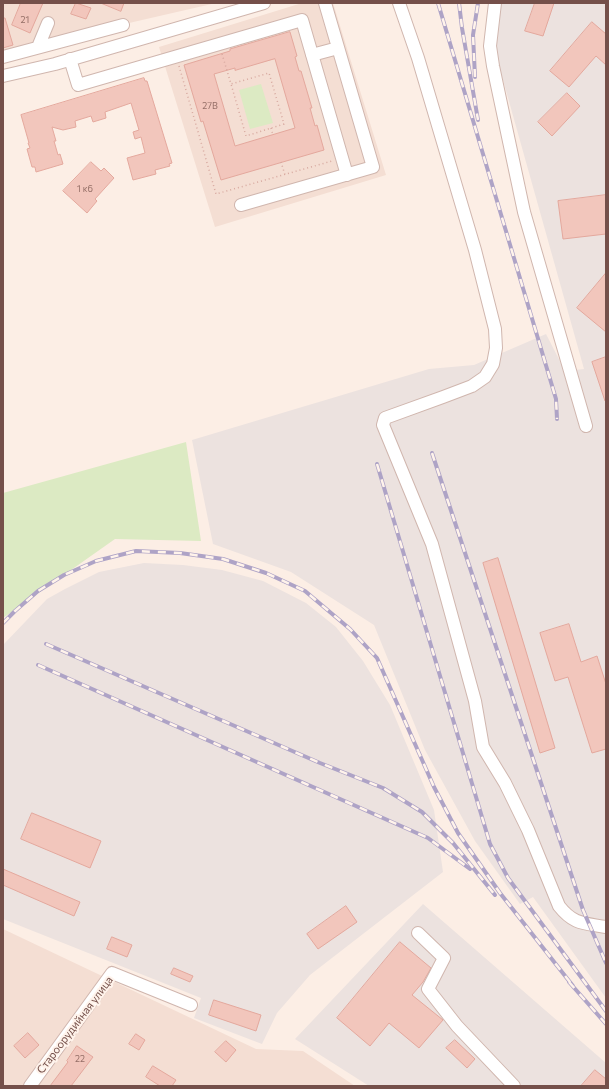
<!DOCTYPE html>
<html>
<head>
<meta charset="utf-8">
<style>
  body { margin:0 }
  #map { position:relative; width:609px; height:1089px; overflow:hidden; background:#fceee5; font-family:Commissioner,sans-serif }
  canvas { display:block }
  .frame { position:absolute; inset:0; border:4px solid #75504a; pointer-events:none }
</style>
</head>
<body>
<div id="map">
<canvas width="609" height="1089"></canvas>
<div class="frame"></div>
</div>
<script>
const context = document.querySelector('canvas').getContext('2d');
context.lineJoin = 'round';
function paint(path, color) { context.fillStyle = color; context.fill(path, 'evenodd'); }
function trace(path, color, width, dash) { context.strokeStyle = color; context.lineWidth = width; context.lineCap = dash ? 'butt' : 'round'; context.setLineDash(dash || []); context.stroke(path); }
function write(font, color, halo, rows, align = 'center') {
  context.font = font + ' Commissioner,sans-serif'; context.lineWidth = 4; context.setLineDash([]); context.textBaseline = 'middle'; context.strokeStyle = halo; context.fillStyle = color; for (const [text, x, y, turn = 0] of rows) {
    context.save(); context.translate(x, y); context.rotate((+turn || 0) * Math.PI / 180); context.textAlign = isNaN(turn) ? turn : align; if (halo) context.strokeText(text, 0, 0); context.fillText(text, 0, 0); context.restore();
  }
}
const residential = new Path2D(`
  M 3,3 L 216,3 L 3,52 Z
  M 302,3 L 333,3 L 386,175 L 215,227 L 159,47 Z
  M 3,929 L 256,1049 L 303,1051 L 355,1086 L 3,1086 Z`);
const industrial = new Path2D(`
  M 499,3 L 606,3 L 606,998 L 533,897 L 520,904 L 475,841 L 425,750 L 374,625 L 291,572 L 213,544 L 192,440 L 429,369 L 474,365 L 546,334 L 565,371 L 584,369 L 496,55 Z
  M 144,563 L 183,565 L 222,570 L 263,581 L 306,603 L 336,627 L 363,661 L 390,705 L 434,810 L 443,872 L 310,975 L 277,1013 L 262,1044 L 194,1018 L 201,998 L 3,919 L 3,645 L 47,599 L 65,589 L 99,572 Z
  M 423,904 L 606,1063 L 606,1086 L 369,1086 L 295,1039 Z`);
const green = new Path2D(`
  M 261,84 L 273,123 L 250,129 L 239,90 Z
  M 186,442 L 201,541 L 115,539 L 3,618 L 3,493 Z`);
const building = new Path2D(`
  M 21,3 L 43,3 L 30,33 L 12,25 Z
  M 76,3 L 91,8 L 86,19 L 71,14 Z
  M 101,3 L 124,3 L 121,11 Z
  M 535,3 L 554,3 L 543,36 L 525,31 Z
  M 3,18 L 5,18 L 13,45 L 3,48 Z
  M 592,22 L 606,34 L 606,65 L 596,56 L 569,87 L 550,71 Z
  M 290,32 L 297,56 L 295,57 L 299,71 L 301,71 L 312,108 L 310,108 L 315,126 L 317,125 L 324,150 L 221,180 L 203,121 L 201,122 L 184,65 L 230,51 L 230,49 L 247,44 ZM 275,59 L 295,128 L 235,146 L 214,74 L 235,68 L 235,70 Z
  M 144,78 L 145,81 L 147,81 L 172,163 L 169,164 L 170,166 L 155,170 L 156,174 L 133,180 L 127,158 L 145,153 L 141,137 L 135,139 L 133,132 L 139,130 L 131,103 L 105,112 L 106,118 L 93,122 L 91,116 L 75,121 L 76,127 L 63,130 L 52,127 L 56,141 L 54,141 L 58,155 L 60,154 L 63,164 L 36,172 L 35,167 L 32,167 L 27,149 L 30,148 L 28,143 L 29,143 L 21,115 Z
  M 567,93 L 580,106 L 552,136 L 538,122 Z
  M 91,162 L 101,171 L 104,168 L 114,178 L 95,199 L 97,201 L 87,213 L 63,191 Z
  M 606,195 L 606,234 L 563,239 L 558,201 Z
  M 606,273 L 606,332 L 577,308 Z
  M 606,357 L 606,401 L 605,401 L 592,362 Z
  M 498,558 L 555,748 L 540,753 L 483,563 Z
  M 569,624 L 581,662 L 597,656 L 606,684 L 606,749 L 592,753 L 568,677 L 555,681 L 540,633 Z
  M 32,813 L 101,841 L 90,868 L 21,839 Z
  M 3,869 L 80,902 L 74,916 L 3,885 Z
  M 346,906 L 357,922 L 318,949 L 307,934 Z
  M 112,937 L 132,945 L 127,957 L 107,949 Z
  M 400,942 L 431,968 L 423,982 L 412,995 L 443,1020 L 419,1048 L 389,1023 L 370,1046 L 337,1018 Z
  M 174,968 L 193,976 L 190,982 L 171,974 Z
  M 214,1000 L 261,1015 L 256,1031 L 209,1015 Z
  M 28,1033 L 39,1045 L 25,1058 L 14,1046 Z
  M 136,1034 L 145,1040 L 139,1050 L 129,1044 Z
  M 455,1040 L 475,1059 L 467,1068 L 446,1048 Z
  M 226,1041 L 236,1050 L 226,1062 L 215,1052 Z
  M 77,1046 L 93,1057 L 71,1086 L 50,1086 L 68,1062 L 67,1061 Z
  M 153,1066 L 176,1080 L 172,1086 L 160,1086 L 146,1077 Z
  M 595,1070 L 606,1079 L 606,1086 L 581,1086 Z`);
const path = new Path2D(`
  M 222,54 L 231,84 L 269,73 L 284,124 L 246,136 L 231,84
  M 179,66 L 216,194 L 332,161
  M 271,128 L 273,135
  M 281,162 L 285,175`);
const minor = new Path2D(`
  M 399,3 L 418,58 L 475,250 L 495,329 L 496,348 L 493,364 L 485,377 L 472,386 L 443,397 L 385,418 L 383,425 L 432,544 L 475,701 L 483,747 L 505,783 L 528,830 L 559,906 C 574,925 584,923 606,927
  M 495,3 L 490,46 L 493,66 L 524,212 L 586,426
  M 38,47 L 48,23
  M 312,55 L 338,48
  M 3,57 L 123,25
  M 70,59 L 78,85 L 302,20 L 347,175
  M 3,76 L 55,64 L 264,3
  M 241,205 L 373,167 L 325,3
  M 418,933 L 444,958 L 428,989 L 457,1026 L 514,1086
  M 30,1086 L 112,973 L 191,1005`);
const rail = new Path2D(`
  M 438,3 L 556,399 L 557,419
  M 459,3 L 462,28 L 478,120
  M 475,77 L 473,35 L 478,3
  M 432,453 L 583,910 L 606,963
  M 377,464 L 490,844 L 508,878 L 606,1011
  M 3,623 L 15,611 L 38,591 L 64,575 L 96,561 L 136,551 L 180,553 L 223,559 L 266,573 L 305,591 L 350,629 L 377,658 L 434,787 L 458,833 L 500,893 L 573,986
  M 46,644 L 320,763 L 383,788 L 422,812 L 453,843 L 495,895
  M 38,665 L 428,838 L 470,869
  M 569,982 L 606,1024`);
const numberNames = [
  ["21",25,20],
  ["27В",210,106],
  ["1 к6",85,189],
  ["22",80,1059]
];
const streetNames = [
  ["Староорудийная улица",75,1025,-53]
];
paint(residential, '#f4ded3');
paint(industrial, '#ece2df');
paint(green, '#dceac3');
paint(building, '#f2c6bc');
trace(building, '#e4a89d', 1);
trace(minor, '#d0b6ae', 14);
trace(path, '#d7a89f', 1.5, [1, 3]);
trace(minor, '#fff', 12);
trace(rail, '#aea3c6', 4);
trace(rail, '#fff3eb', 2.5, [8]);
write('9px', '#946e66', null, numberNames);
write('11px', '#75504a', '#fff3eb', streetNames);
</script>
</body>
</html>
